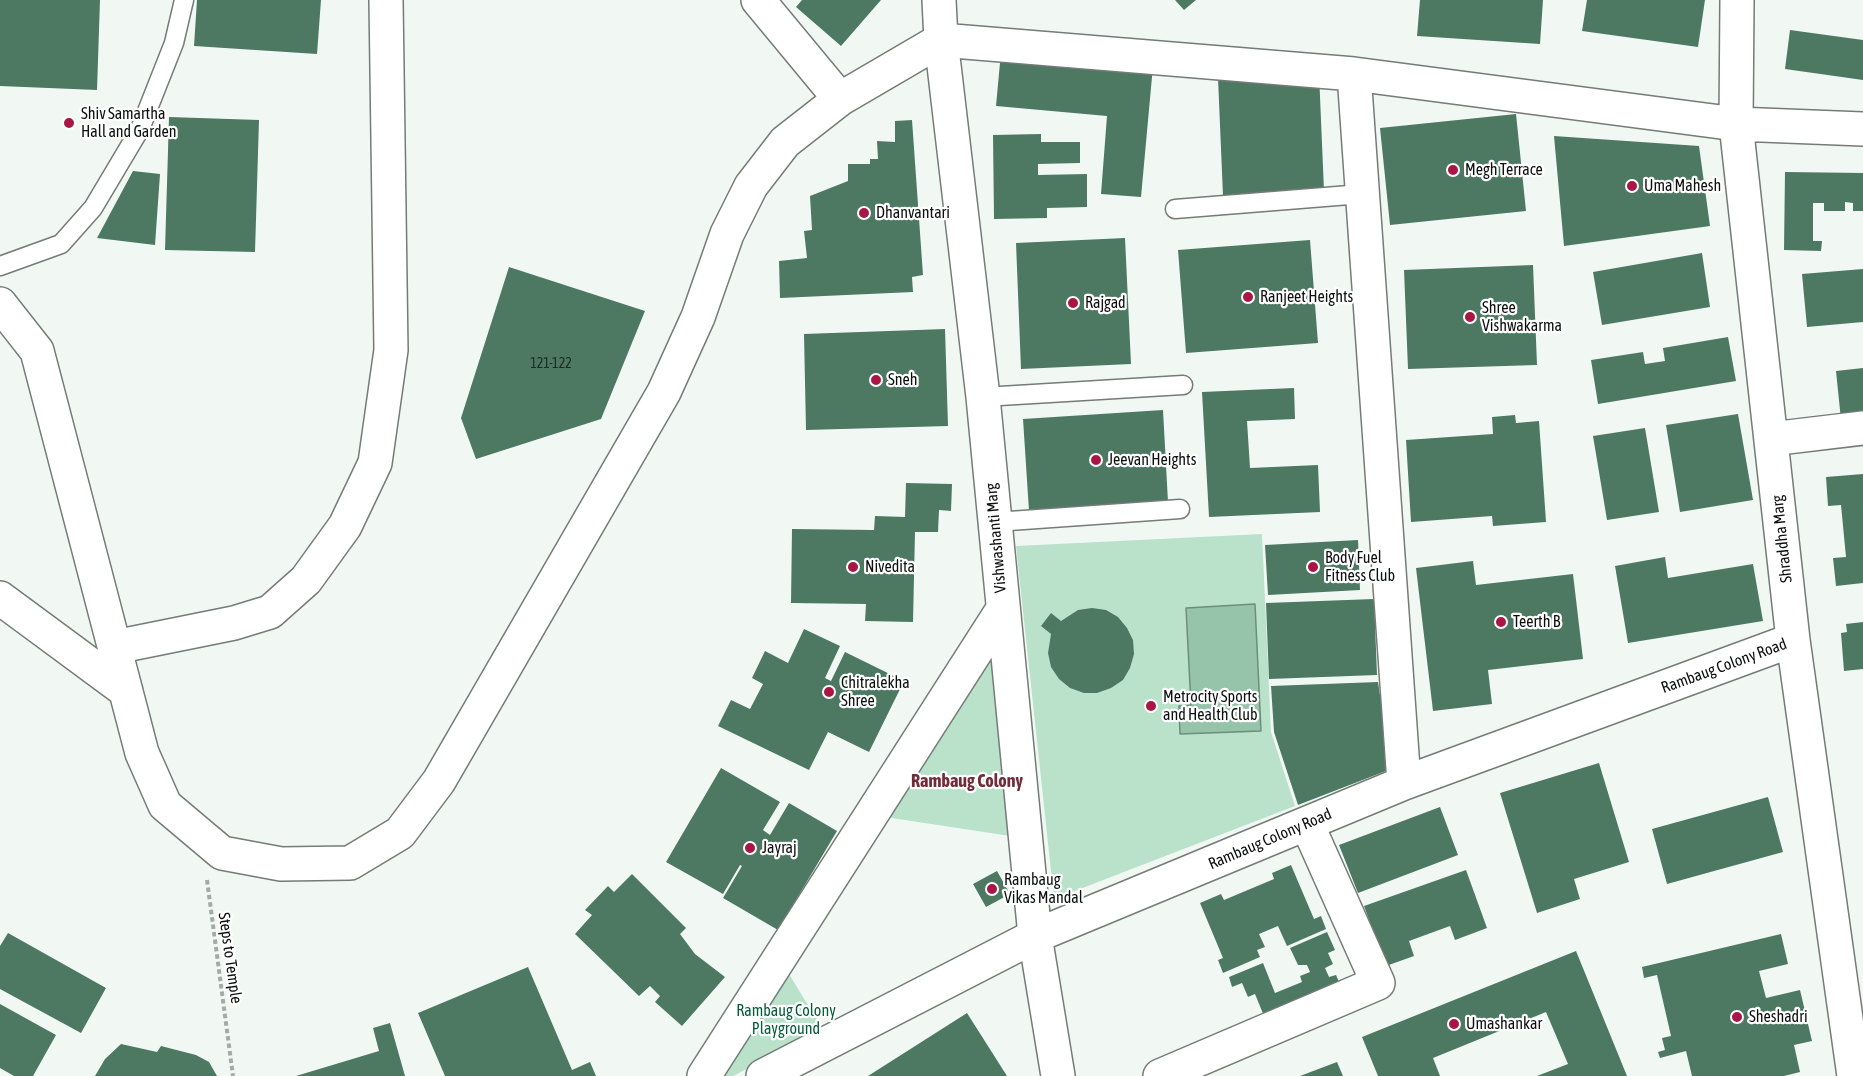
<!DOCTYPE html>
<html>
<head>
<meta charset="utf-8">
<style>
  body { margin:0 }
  canvas { display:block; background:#f1f8f4 }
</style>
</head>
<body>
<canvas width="1863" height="1076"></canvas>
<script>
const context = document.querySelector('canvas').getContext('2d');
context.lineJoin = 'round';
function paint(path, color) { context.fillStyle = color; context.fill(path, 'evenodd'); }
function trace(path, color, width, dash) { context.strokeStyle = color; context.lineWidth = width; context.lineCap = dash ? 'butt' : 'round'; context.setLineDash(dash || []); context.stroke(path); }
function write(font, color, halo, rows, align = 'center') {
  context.font = font + ' "Asap Condensed",sans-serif'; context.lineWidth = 4.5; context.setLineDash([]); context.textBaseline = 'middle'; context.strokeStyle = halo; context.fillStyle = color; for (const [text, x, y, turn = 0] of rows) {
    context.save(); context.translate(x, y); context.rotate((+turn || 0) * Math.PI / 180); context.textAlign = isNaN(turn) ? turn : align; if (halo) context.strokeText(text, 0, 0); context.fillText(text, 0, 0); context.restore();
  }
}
const green = new Path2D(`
  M 1262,534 L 1271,732 L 1295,806 L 1054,899 L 1016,546 Z
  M 994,645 L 1010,836 L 885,817 Z
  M 786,969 L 823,1030 L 733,1076 L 720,1076 Z`);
const water = new Path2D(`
  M 1255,604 L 1261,731 L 1180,734 L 1179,706 L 1191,705 L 1186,608 Z`);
const building = new Path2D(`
  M 0,0 L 100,0 L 97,90 L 0,86 Z
  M 197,0 L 321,0 L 317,54 L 194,46 Z
  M 802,0 L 881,0 L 841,46 L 796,7 Z
  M 1175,0 L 1196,0 L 1184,10 Z
  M 1420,0 L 1543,0 L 1540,44 L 1417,36 Z
  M 1587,0 L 1705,0 L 1698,47 L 1582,31 Z
  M 1790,30 L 1863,40 L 1863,80 L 1785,69 Z
  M 1001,52 L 1153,66 L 1141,197 L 1101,194 L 1107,116 L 996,106 Z
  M 1319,73 L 1324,191 L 1223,196 L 1218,78 Z
  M 1516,114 L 1526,211 L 1390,225 L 1380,128 Z
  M 169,117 L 259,120 L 255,252 L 165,250 Z
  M 912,120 L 923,275 L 912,277 L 913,292 L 780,298 L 779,261 L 807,258 L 804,231 L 812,230 L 810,196 L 848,181 L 848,164 L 870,164 L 870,159 L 878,159 L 877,141 L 895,142 L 895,121 Z
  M 1041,134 L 1041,142 L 1080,142 L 1080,163 L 1038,164 L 1038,175 L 1087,174 L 1087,207 L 1047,208 L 1047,218 L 994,219 L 993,135 Z
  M 1554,136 L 1699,146 L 1710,226 L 1564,246 Z
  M 133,171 L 160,174 L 155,245 L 97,238 Z
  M 1785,172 L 1863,173 L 1863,211 L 1853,211 L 1853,203 L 1845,202 L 1845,211 L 1824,211 L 1824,203 L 1813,203 L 1813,241 L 1822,241 L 1821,251 L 1784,250 Z
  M 1125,238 L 1131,364 L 1021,369 L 1016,243 Z
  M 1310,240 L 1318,343 L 1186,353 L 1178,250 Z
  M 1702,253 L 1710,307 L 1602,325 L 1593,272 Z
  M 1533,265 L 1537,365 L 1408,369 L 1404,270 Z
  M 509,267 L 645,311 L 601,419 L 476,459 L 461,418 Z
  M 1863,269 L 1863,322 L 1807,327 L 1802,274 Z
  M 945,329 L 948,426 L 806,430 L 804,334 Z
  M 1728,337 L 1736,381 L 1598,404 L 1591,360 L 1643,352 L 1645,364 L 1665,361 L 1663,348 Z
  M 1863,368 L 1863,418 L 1841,420 L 1836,371 Z
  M 1294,388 L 1295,419 L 1247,421 L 1250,468 L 1318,465 L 1320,512 L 1209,517 L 1202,392 Z
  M 1163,410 L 1168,502 L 1029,511 L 1023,419 Z
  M 1738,414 L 1753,500 L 1680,512 L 1666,425 Z
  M 1515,415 L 1516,423 L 1539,421 L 1546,522 L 1493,526 L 1492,516 L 1411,522 L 1406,440 L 1493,434 L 1492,417 Z
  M 1645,428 L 1659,512 L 1607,520 L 1593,436 Z
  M 1863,474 L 1863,583 L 1836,586 L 1833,558 L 1846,557 L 1841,505 L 1828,506 L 1826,477 Z
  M 906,483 L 952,484 L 951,511 L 939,510 L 938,532 L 915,532 L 913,622 L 865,621 L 866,604 L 791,603 L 792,529 L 874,530 L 875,516 L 905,517 Z
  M 1358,540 L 1360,590 L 1268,595 L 1265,545 Z
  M 1665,557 L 1668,578 L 1753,564 L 1763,621 L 1628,643 L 1615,566 Z
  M 1473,561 L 1476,585 L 1573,574 L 1583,659 L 1488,670 L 1492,704 L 1433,711 L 1416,568 Z
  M 1374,599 L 1377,675 L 1269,679 L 1266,603 Z
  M 1092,608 L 1106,610 L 1118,617 L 1127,628 L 1133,640 L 1134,654 L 1130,668 L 1123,680 L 1111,688 L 1097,693 L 1084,693 L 1070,688 L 1059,679 L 1051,667 L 1048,653 L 1051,634 L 1041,626 L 1051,613 L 1061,621 L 1078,610 Z
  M 1863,622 L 1863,669 L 1844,671 L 1841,633 L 1847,632 L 1846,624 Z
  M 804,629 L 840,646 L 825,678 L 831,681 L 845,652 L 904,681 L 869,752 L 828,732 L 809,770 L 718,726 L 731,700 L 750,709 L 763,684 L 752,678 L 765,651 L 788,663 Z
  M 1378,682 L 1391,769 L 1298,805 L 1274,732 L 1271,686 Z
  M 1599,763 L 1629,862 L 1574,879 L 1580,899 L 1537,913 L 1500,793 Z
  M 721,768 L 780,802 L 763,830 L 770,835 L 789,803 L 837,831 L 778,930 L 723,898 L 742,866 L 740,865 L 723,894 L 666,862 Z
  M 1768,797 L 1783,852 L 1667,884 L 1652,829 Z
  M 1440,807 L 1458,855 L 1358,893 L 1339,845 Z
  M 1291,865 L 1314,919 L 1321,916 L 1326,929 L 1287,946 L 1278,926 L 1259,934 L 1265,947 L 1257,950 L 1260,957 L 1223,973 L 1218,960 L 1223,958 L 1200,903 L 1221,894 L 1224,900 L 1274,879 L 1272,873 Z
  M 1466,870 L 1487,928 L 1455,940 L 1450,926 L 1409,941 L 1414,956 L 1386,966 L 1364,906 Z
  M 997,871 L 1010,894 L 986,907 L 973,884 Z
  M 632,874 L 686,928 L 680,934 L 695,954 L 725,977 L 682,1026 L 655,1002 L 660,996 L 650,986 L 639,996 L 575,934 L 592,915 L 585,910 L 608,886 L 614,892 Z
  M 1327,932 L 1335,950 L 1328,953 L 1333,964 L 1325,968 L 1329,977 L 1336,975 L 1343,991 L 1264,1016 L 1255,994 L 1248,997 L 1242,983 L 1232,987 L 1229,977 L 1263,963 L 1275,993 L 1302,982 L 1300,976 L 1310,972 L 1307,965 L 1298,965 L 1290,948 Z
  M 8,933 L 106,988 L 81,1033 L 0,989 L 0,946 Z
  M 1781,934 L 1788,964 L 1759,971 L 1766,998 L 1800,990 L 1812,1041 L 1794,1045 L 1800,1072 L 1784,1076 L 1692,1076 L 1686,1051 L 1660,1058 L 1658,1052 L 1665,1050 L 1662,1038 L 1671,1036 L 1657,975 L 1644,978 L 1642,967 Z
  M 1576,951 L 1627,1076 L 1537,1076 L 1568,1064 L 1546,1012 L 1433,1058 L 1440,1076 L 1378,1076 L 1362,1037 Z
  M 528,967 L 572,1070 L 590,1062 L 596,1076 L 445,1076 L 418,1013 Z
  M 0,1004 L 56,1035 L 33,1076 L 14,1076 L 0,1068 Z
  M 967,1013 L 1007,1076 L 868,1076 Z
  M 390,1023 L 405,1076 L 296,1076 L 379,1051 L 373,1028 Z
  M 121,1044 L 157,1052 L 161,1046 L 196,1055 L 209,1062 L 217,1076 L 95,1076 L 105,1059 Z
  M 1337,1062 L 1343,1076 L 1300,1076 Z`);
const path = new Path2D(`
  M 207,880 L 233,1076`);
const lane = new Path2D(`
  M 1175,209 L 1362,194
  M 0,266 L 61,244 L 93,208 L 140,129 L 174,43 L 184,0
  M 983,397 L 1183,385
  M 995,522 L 1180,509`);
const street = new Path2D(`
  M 758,0 L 840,99
  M 939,0 L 941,40 L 983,397 L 1035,936 L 1404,783 L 1793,640
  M 1737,0 L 1736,124 L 1793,640 L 1854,1076
  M 1354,74 L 1404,783
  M 0,304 L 37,351 L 142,753 L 165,805 L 222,853 L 281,864 L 350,863 L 400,833 L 439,781 L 664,392 L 698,317 L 727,234 L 751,186 L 785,142 L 840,99 L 941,40 L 1354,74 L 1736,124 L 1863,129
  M 1771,439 L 1863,428
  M 0,598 L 126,691
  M 115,647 L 234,623 L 270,612 L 306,580 L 345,526 L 375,463 L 391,350 L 386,0
  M 704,1076 L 1003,609
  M 1160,1076 L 1378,983 L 1307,824`);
const secondary = new Path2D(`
  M 763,1076 L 1035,936 L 1058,1076`);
const markers = [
  [69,123,6,"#aa1545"],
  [1453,170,6,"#aa1545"],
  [1632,186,6,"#aa1545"],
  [864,213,6,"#aa1545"],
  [1248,297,6,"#aa1545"],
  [1073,303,6,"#aa1545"],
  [1470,317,6,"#aa1545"],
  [876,380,6,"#aa1545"],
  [1096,460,6,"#aa1545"],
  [853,567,6,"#aa1545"],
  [1313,567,6,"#aa1545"],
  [1501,622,6,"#aa1545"],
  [829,692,6,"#aa1545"],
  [1151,706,6,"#aa1545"],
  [750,848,6,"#aa1545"],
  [992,889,6,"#aa1545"],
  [1737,1017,6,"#aa1545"],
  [1454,1024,6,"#aa1545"]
];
const numberNames = [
  ["121-122",551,364]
];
const poiNames = [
  ["Shiv Samartha",81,114],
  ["Hall and Garden",81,132],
  ["Megh Terrace",1465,170],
  ["Uma Mahesh",1644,186],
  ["Dhanvantari",876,213],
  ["Ranjeet Heights",1260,297],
  ["Rajgad",1085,303],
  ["Shree",1482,308],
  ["Vishwakarma",1482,326],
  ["Sneh",888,380],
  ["Jeevan Heights",1108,460],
  ["Body Fuel",1325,558],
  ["Fitness Club",1325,576],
  ["Nivedita",865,567],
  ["Teerth B",1513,622],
  ["Chitralekha",841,683],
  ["Shree",841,701],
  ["Metrocity Sports",1163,697],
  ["and Health Club",1163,715],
  ["Jayraj",762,848],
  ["Rambaug",1004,880],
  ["Vikas Mandal",1004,898],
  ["Sheshadri",1749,1017],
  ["Umashankar",1466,1024]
];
const streetNames = [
  ["Vishwashanti Marg",996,538,-95],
  ["Shraddha Marg",1782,539,-96],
  ["Rambaug Colony Road",1724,666,-20],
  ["Rambaug Colony Road",1270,839,-23],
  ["Steps to Temple",230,958,82]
];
const parkNames = [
  ["Rambaug Colony",786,1011],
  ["Playground",786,1029]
];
const neighbourhoodNames = [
  ["Rambaug Colony",967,781]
];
paint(green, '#bae2cb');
paint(water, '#95c4aa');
trace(water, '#6c8e7b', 1.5);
paint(building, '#4d7962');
trace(lane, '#757b77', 21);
trace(street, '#757b77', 36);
trace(secondary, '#757b77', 36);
trace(path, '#a4aaa7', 4, [4.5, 3]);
trace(lane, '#fff', 18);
trace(street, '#fff', 33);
trace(secondary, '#fff', 33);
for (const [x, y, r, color] of markers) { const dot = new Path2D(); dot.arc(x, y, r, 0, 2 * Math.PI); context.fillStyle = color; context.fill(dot); trace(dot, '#fff', 2); }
write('14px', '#1d2a23', null, numberNames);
write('16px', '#0d0f0e', '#fff', poiNames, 'left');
write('16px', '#0d0f0e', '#fff', streetNames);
write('16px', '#055b3b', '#fff', parkNames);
write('bold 18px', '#712b39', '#fff', neighbourhoodNames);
</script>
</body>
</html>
